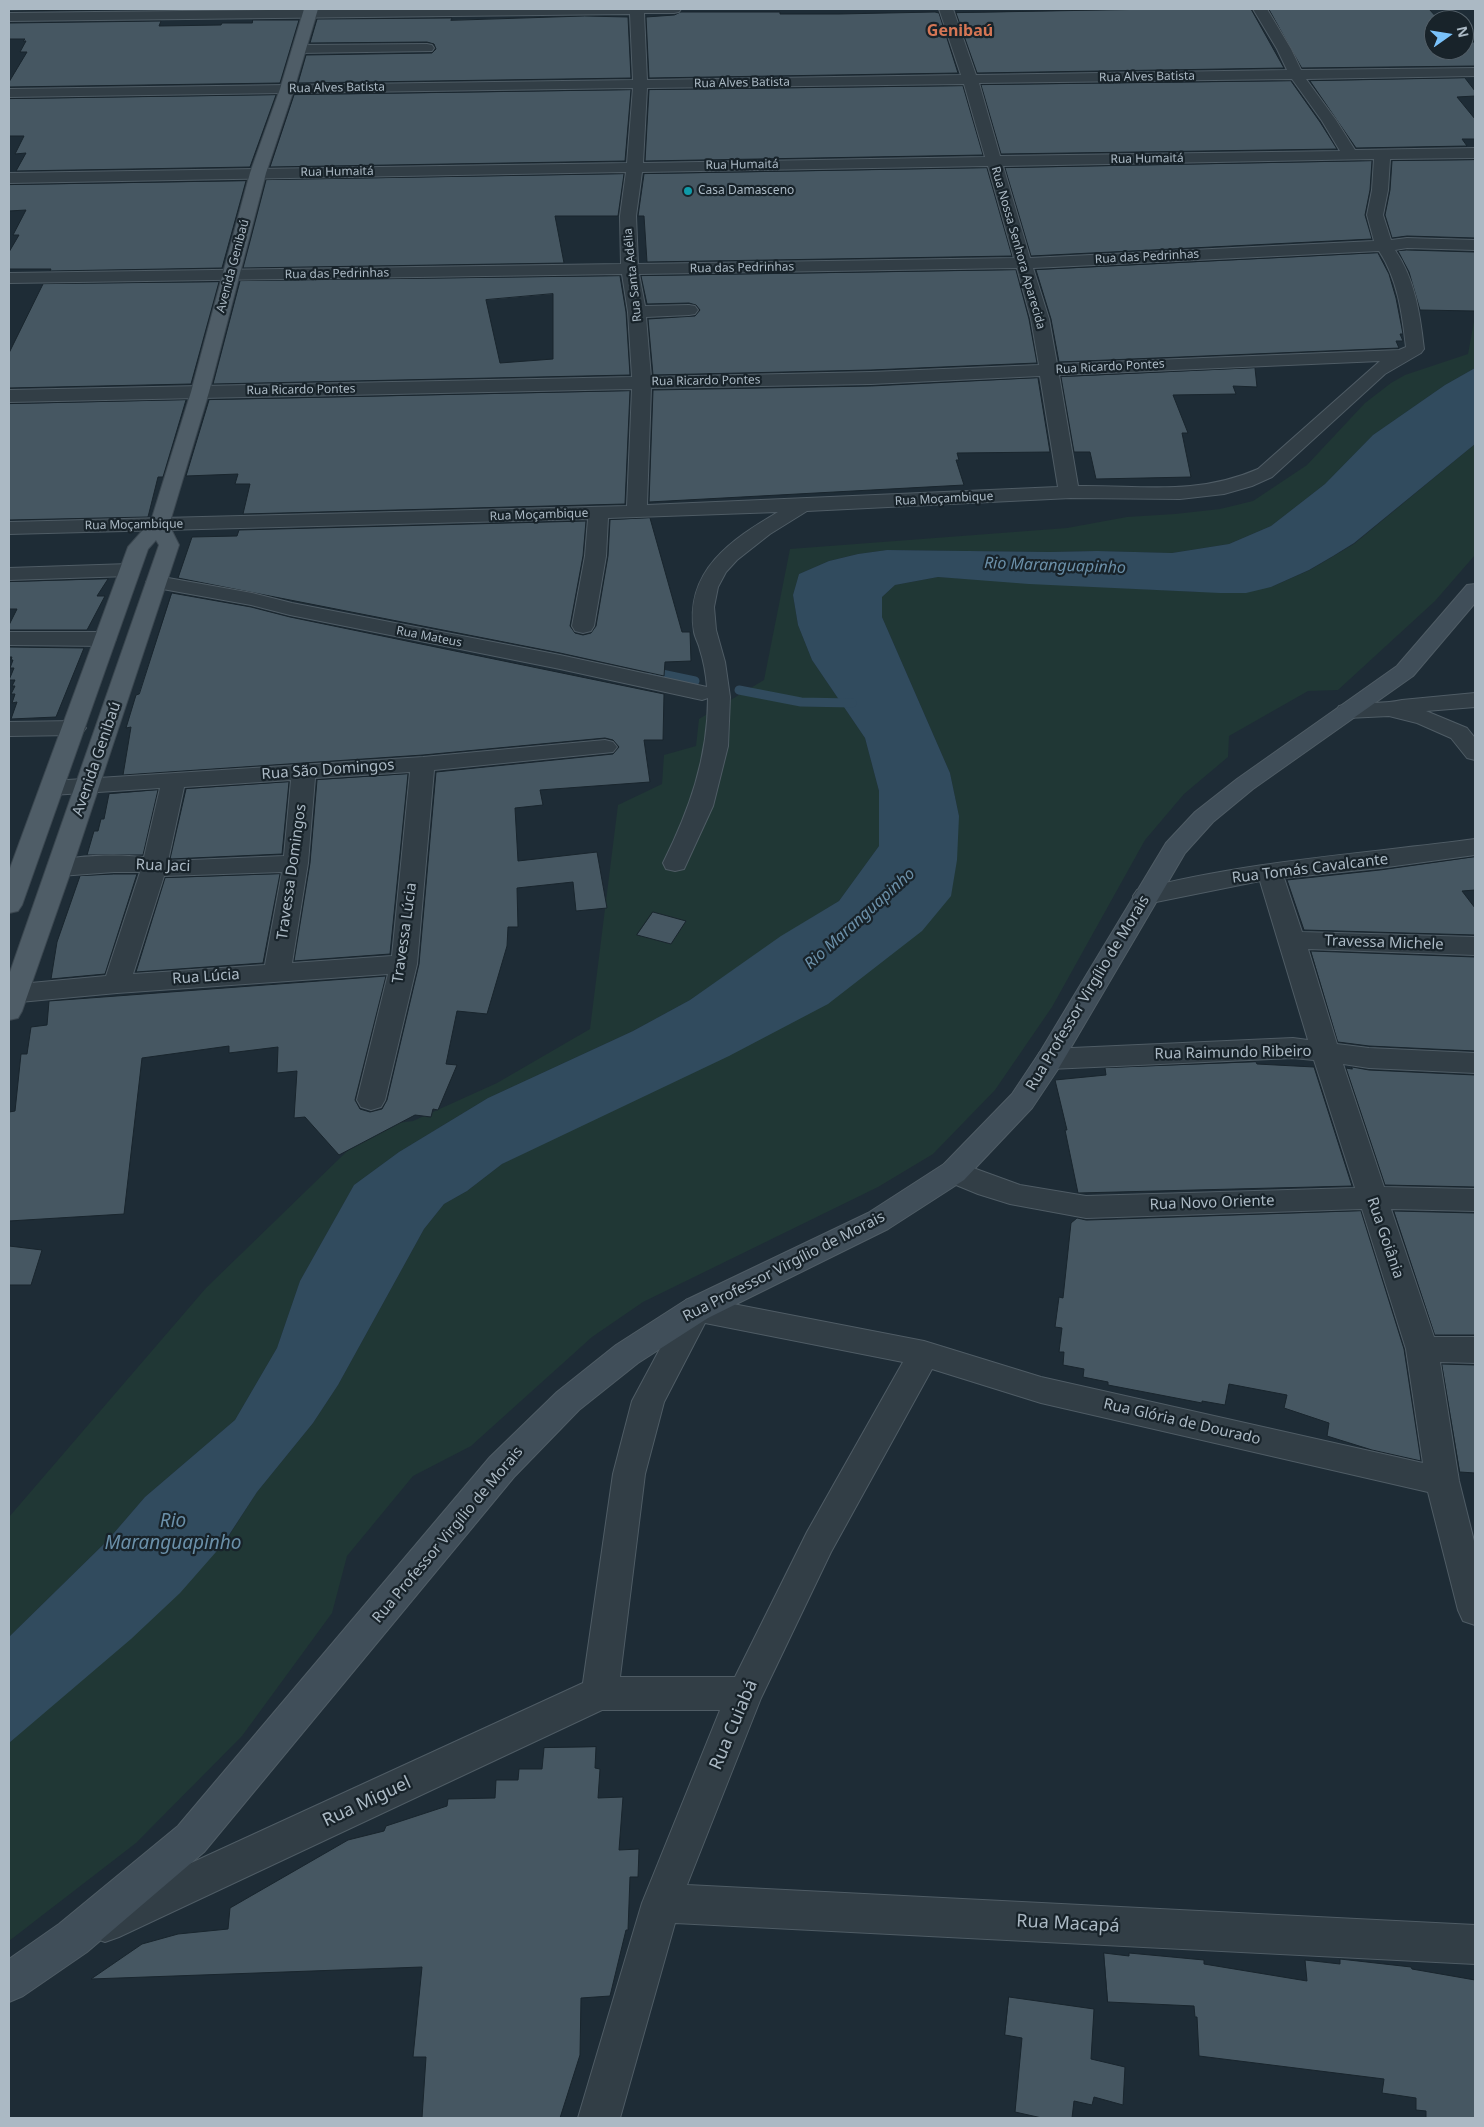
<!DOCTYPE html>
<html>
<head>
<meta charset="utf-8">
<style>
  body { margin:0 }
  #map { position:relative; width:1484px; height:2127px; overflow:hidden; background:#1e2c36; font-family:"Noto Sans",sans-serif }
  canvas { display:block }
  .frame { position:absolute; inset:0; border:10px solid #abb9c4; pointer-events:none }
  .north { position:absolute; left:1424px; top:10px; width:50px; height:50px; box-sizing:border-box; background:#18232a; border:1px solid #535f68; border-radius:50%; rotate:77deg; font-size:14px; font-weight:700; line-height:20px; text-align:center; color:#abb9c4 }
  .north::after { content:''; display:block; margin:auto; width:18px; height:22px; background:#7ac2fa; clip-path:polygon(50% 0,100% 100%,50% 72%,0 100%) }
</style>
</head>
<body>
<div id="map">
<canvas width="1484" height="2127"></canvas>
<div class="frame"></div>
<div class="north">N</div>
</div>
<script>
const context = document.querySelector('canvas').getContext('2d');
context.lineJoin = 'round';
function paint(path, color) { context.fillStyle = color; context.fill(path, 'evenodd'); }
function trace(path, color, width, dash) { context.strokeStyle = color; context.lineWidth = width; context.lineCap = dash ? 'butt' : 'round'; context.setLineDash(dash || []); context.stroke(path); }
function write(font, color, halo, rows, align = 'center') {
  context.font = font + ' "Noto Sans",sans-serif'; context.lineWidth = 4.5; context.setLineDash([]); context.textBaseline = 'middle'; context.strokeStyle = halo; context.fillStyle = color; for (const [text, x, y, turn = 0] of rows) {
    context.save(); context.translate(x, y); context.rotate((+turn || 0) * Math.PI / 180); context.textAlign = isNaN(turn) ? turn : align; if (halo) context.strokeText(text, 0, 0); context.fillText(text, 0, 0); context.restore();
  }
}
const green = new Path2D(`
  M 1475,316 L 1475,368 L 1445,385 L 1373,435 L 1325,484 L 1271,526 L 1229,544 L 1172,553 L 1097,551 L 1050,552 L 887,550 L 858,554 L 829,561 L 799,574 L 793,595 L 798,625 L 812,660 L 865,738 L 879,791 L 879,846 L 839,901 L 781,937 L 690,1000 L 633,1031 L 488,1098 L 399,1152 L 354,1185 L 300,1281 L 277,1348 L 235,1420 L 145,1497 L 107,1541 L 9,1637 L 9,1517 L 206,1288 L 373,1126 L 413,1121 L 497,1083 L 590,1029 L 618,805 L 662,784 L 664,755 L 696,746 L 699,719 L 764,680 L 790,549 L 1067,528 L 1127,517 L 1175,514 L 1220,509 L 1253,501 L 1307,465 L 1365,403 L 1391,383 L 1405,375 L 1468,354 Z
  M 1475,444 L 1475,555 L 1435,601 L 1338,690 L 1308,691 L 1229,736 L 1228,757 L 1184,794 L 1145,840 L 1052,1007 L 995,1090 L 933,1154 L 878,1187 L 643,1302 L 592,1337 L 471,1446 L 413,1476 L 347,1556 L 332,1613 L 242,1736 L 136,1843 L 9,1941 L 9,1743 L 223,1545 L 257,1492 L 313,1423 L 338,1385 L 424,1229 L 444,1204 L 467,1191 L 502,1164 L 529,1150 L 959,816 L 950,773 L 882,617 L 882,597 L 895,585 L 938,577 L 1197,592 L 1271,587 L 1310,570 L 1354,544 Z`);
const water = new Path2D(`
  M 1475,368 L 1475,444 L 1354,543 L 1333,556 L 1309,570 L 1271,587 L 1246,593 L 1220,593 L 1029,584 L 938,577 L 895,585 L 882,597 L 882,617 L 950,773 L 959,816 L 957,860 L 951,896 L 922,931 L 828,1004 L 729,1056 L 502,1164 L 467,1191 L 444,1204 L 424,1229 L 338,1385 L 313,1423 L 257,1492 L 223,1544 L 180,1593 L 131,1639 L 9,1743 L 9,1637 L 107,1541 L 145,1497 L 235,1420 L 277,1348 L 300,1281 L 354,1185 L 399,1152 L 488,1098 L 633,1031 L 690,1000 L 781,936 L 839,901 L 879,846 L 879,791 L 865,738 L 812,660 L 798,625 L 793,595 L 799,574 L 829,561 L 858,554 L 887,550 L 1050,552 L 1097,551 L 1172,553 L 1229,544 L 1271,526 L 1325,484 L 1373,435 L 1445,385 Z`);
const stream = new Path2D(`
  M 652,672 L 695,681
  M 739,690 L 801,702 L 852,703`);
const building = new Path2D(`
  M 9,9 L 155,9 L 9,11 Z
  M 1157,9 L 1251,9 L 1284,68 L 977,73 L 956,13 Z
  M 1269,9 L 1429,9 L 1439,20 L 1434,20 L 1434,50 L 1464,50 L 1464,42 L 1475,42 L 1475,66 L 1302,68 Z
  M 681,12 L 780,12 L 780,14 L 839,14 L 935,12 L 939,13 L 958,73 L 649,78 L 646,17 L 674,15 Z
  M 585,16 L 628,17 L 631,78 L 298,83 L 306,55 L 432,53 L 436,49 L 434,44 L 427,42 L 310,43 L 317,19 L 452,18 L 451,20 Z
  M 253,20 L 299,20 L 280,83 L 9,87 L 9,82 L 27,52 L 20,52 L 26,41 L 23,41 L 25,39 L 9,39 L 9,23 L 161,21 L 159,26 L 221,25 L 222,23 L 252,23 Z
  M 1465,78 L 1475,91 L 1475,96 L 1457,97 L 1475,119 L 1475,139 L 1462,139 L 1467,146 L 1356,148 L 1310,81 Z
  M 1291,81 L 1320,122 L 1337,149 L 1001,154 L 981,85 Z
  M 963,86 L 983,155 L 645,161 L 649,90 Z
  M 631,90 L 625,161 L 270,167 L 294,95 Z
  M 276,95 L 250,167 L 16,171 L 26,153 L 15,154 L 24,136 L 9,136 L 9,99 Z
  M 1475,160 L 1475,238 L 1407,236 L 1392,238 L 1385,215 L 1390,190 L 1392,161 Z
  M 1372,161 L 1370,190 L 1365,215 L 1372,239 L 1031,256 L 1005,168 Z
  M 987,168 L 1012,256 L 647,262 L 644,216 L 638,216 L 644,174 Z
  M 624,174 L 618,216 L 555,216 L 564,263 L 243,268 L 266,180 Z
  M 246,181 L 222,268 L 50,271 L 51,269 L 9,269 L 9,252 L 19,235 L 13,235 L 26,210 L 9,211 L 9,185 Z
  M 1407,250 L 1475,252 L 1475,311 L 1420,310 L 1409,272 L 1398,251 Z
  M 1378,253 L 1389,274 L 1396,298 L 1403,334 L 1400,334 L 1403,341 L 1396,341 L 1399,348 L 1059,362 L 1051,319 L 1036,270 Z
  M 1016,270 L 1029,319 L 1037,363 L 871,370 L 653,375 L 648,319 L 695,316 L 700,310 L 696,305 L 689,303 L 647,304 L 641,276 Z
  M 620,276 L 626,312 L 630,375 L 213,384 L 240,281 ZM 553,294 L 553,359 L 500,363 L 486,300 Z
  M 219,282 L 191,384 L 9,388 L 9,353 L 43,284 Z
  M 1255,368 L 1257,387 L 1233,386 L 1236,394 L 1173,395 L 1188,433 L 1182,433 L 1191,477 L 1096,479 L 1090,452 L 1074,452 L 1061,377 Z
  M 1038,378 L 1050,452 L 957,453 L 959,460 L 956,460 L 964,485 L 649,502 L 653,390 L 871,386 Z
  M 630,391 L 625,504 L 243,514 L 250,484 L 235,484 L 238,474 L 186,476 L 209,400 Z
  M 186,400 L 163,477 L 158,477 L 148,517 L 9,520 L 9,404 Z
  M 650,518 L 682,632 L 690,632 L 691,661 L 665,662 L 664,676 L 560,653 L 178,578 L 192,537 L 237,536 L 239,530 L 586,521 L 583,556 L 570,626 L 575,633 L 583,635 L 591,633 L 596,626 L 608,556 L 610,520 Z
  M 108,579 L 97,596 L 105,596 L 87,630 L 9,630 L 9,625 L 17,609 L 9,609 L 9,582 Z
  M 172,593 L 251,607 L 290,617 L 664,694 L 663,740 L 644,740 L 650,782 L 540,790 L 543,805 L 515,808 L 518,861 L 597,852 L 607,908 L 576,911 L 573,882 L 517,888 L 518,927 L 508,927 L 507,946 L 487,1014 L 457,1011 L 446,1064 L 457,1065 L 438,1110 L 433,1109 L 431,1117 L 415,1115 L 339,1155 L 305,1117 L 294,1118 L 297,1071 L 277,1073 L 278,1047 L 229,1053 L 229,1046 L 142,1058 L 124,1214 L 9,1221 L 9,1112 L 15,1111 L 21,1054 L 27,1054 L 31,1027 L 47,1025 L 49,1001 L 386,976 L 355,1100 L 360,1109 L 370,1112 L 382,1109 L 387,1100 L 419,964 L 436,772 L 613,754 L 619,747 L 613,740 L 605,738 L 423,755 L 123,775 L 131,727 L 126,728 L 136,695 L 139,694 Z
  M 9,647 L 84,648 L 56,717 L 11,719 L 17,702 L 12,703 L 15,694 L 11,694 L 15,686 L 12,686 L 15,680 L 9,680 L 14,668 L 10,668 L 13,660 L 11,660 L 12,657 L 9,657 Z
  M 408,774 L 390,954 L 294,961 L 310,863 L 317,780 Z
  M 289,782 L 282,854 L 170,859 L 186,789 Z
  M 158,790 L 143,855 L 87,855 L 94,831 L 98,831 L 101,819 L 104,819 L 109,794 Z
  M 1475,857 L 1475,890 L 1462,891 L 1475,908 L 1475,935 L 1304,930 L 1287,880 L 1380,870 Z
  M 114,874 L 137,874 L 105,974 L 51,979 L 57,942 L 80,876 Z
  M 280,874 L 263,963 L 136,972 L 165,878 Z
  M 653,912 L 686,921 L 671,944 L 637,935 Z
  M 1311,951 L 1475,957 L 1475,1051 L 1369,1046 L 1338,1042 Z
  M 1256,1062 L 1257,1064 L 1314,1067 L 1352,1186 L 1078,1193 L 1065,1130 L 1067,1130 L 1055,1080 L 1106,1075 L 1105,1068 Z
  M 1352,1067 L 1369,1070 L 1475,1075 L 1475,1187 L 1385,1185 L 1346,1068 L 1352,1069 Z
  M 1361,1211 L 1404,1349 L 1421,1461 L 1372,1450 L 1327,1436 L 1329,1423 L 1284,1408 L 1287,1395 L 1229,1384 L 1225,1405 L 1202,1401 L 1202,1403 L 1108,1385 L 1108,1382 L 1083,1377 L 1084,1369 L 1063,1365 L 1064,1352 L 1059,1352 L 1062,1328 L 1055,1327 L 1059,1297 L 1063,1298 L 1071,1223 L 1077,1218 L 1086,1220 Z
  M 1394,1211 L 1475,1213 L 1475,1335 L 1435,1335 Z
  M 9,1246 L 42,1250 L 31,1285 L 9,1285 Z
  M 1442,1364 L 1475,1365 L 1475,1473 L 1460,1472 Z
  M 596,1747 L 595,1768 L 600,1769 L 598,1798 L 623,1797 L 619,1850 L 639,1849 L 638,1877 L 630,1877 L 628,1930 L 626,1930 L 610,1996 L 581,1998 L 580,2055 L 560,2118 L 422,2118 L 426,2057 L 413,2057 L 422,1967 L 91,1979 L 142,1944 L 178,1934 L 228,1929 L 230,1908 L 348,1840 L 384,1831 L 386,1826 L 447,1806 L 448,1799 L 495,1798 L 496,1780 L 518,1780 L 519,1769 L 542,1769 L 544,1748 Z
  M 1104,1953 L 1129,1956 L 1129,1953 L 1204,1960 L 1204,1964 L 1307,1981 L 1305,1960 L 1340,1964 L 1340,1959 L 1411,1967 L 1412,1969 L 1475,1980 L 1475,2118 L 1426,2118 L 1426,2111 L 1416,2110 L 1416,2098 L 1382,2093 L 1384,2079 L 1199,2056 L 1197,2017 L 1195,2017 L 1194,2006 L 1108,2002 Z
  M 1009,1997 L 1094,2009 L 1091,2059 L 1125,2067 L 1123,2105 L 1094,2097 L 1092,2105 L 1074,2101 L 1072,2118 L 1042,2118 L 1015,2112 L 1022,2038 L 1005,2035 Z`);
const minor = new Path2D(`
  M 356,9 L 681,9 L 679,12 L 674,13 L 644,13 L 647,80 L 961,75 L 939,9 L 953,9 L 976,75 L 1287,70 L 1277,49 L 1253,9 L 1267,9 L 1291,49 L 1301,70 L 1475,68 L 1475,76 L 1306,79 L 1336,120 L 1355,150 L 1475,148 L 1475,158 L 1390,159 L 1388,190 L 1383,215 L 1391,240 L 1407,238 L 1475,240 L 1475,250 L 1407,248 L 1395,250 C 1415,279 1420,314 1424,349 L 1421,353 L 1385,374 L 1272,477 L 1252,486 L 1224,494 L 1180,499 L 1071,498 L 807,511 L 770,534 L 737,560 L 726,572 L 718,587 L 714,607 L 716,630 L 725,662 L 730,697 L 728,746 L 713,806 L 684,869 L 675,871 L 666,869 L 663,863 C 689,811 708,758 708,698 L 702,700 L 560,669 L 290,615 L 251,605 L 157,588 L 150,586 L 146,582 L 150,578 L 157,576 L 252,593 L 292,603 L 560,655 L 707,687 C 706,675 704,662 700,650 C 699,644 695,638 694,632 C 684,571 732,539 778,512 L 608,518 L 606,556 L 594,626 L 591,631 L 583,633 L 575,631 L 572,626 L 585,556 L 588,519 L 9,534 L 9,522 L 627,506 L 632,389 L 9,402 L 9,390 L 632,377 L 628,312 L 622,274 L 9,283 L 9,273 L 621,264 L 620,216 L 626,172 L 9,183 L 9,173 L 627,163 L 633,88 L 9,97 L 9,89 L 633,80 L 630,14 L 9,21 L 9,13 ZM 1292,79 L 1322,121 L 1340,151 L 1000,156 L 979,83 ZM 964,84 L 985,157 L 643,163 L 647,88 ZM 1374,159 L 1372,190 L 1367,215 L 1374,241 L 1030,258 L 1003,166 ZM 988,166 L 1014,258 L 638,264 L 636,216 L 642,172 ZM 1379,251 C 1398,280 1402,313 1406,347 L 1399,350 L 1057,364 L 1049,319 L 1033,268 ZM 1017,268 L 1031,319 L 1039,365 L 871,372 L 651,377 L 646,317 L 689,315 L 695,314 L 698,310 L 695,306 L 689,305 L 645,306 L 639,274 ZM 1380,361 L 1258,469 C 1196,496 1142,485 1078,486 L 1059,375 ZM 1040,376 L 1058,487 L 647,505 L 651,388 L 871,384 Z
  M 427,44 L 432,45 L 434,48 L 432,51 L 299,53 L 292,49 L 299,45 Z
  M 129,564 L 136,566 L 139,570 L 136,574 L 129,576 L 9,580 L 9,568 Z
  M 9,632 L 105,632 L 113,634 L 116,639 L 113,644 L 105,646 L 9,645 Z
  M 1475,693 L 1475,707 L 1426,711 L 1467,728 L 1475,738 L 1475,760 L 1467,758 L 1451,738 L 1417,723 L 1389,716 L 1347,718 L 1339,716 L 1336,711 L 1339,706 C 1360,701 1382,705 1402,700 Z
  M 74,721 L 82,723 L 86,728 L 82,733 L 74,735 L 9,736 L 9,722 Z
  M 605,740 L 613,742 L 617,747 L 613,752 L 434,770 L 417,964 L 385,1100 L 381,1107 L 371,1110 L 361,1107 L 357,1100 L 388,974 L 117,993 L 9,1003 L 9,985 L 106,976 L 140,872 L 114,872 L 60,876 L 51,874 L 48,868 L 51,862 C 78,855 117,854 144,857 L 160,788 L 52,795 L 44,793 L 40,788 L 44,783 L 52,781 L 423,757 ZM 410,772 L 392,956 L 292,963 L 308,863 L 315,778 ZM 291,780 L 284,856 L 168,861 L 184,787 ZM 282,872 L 265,965 L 133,974 L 164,876 Z
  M 1475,839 L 1475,855 L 1380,868 L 1284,878 L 1302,932 L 1475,937 L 1475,955 L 1308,949 L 1337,1044 L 1369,1048 L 1475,1053 L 1475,1073 L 1369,1068 L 1343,1064 L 1384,1187 L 1475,1189 L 1475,1211 L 1391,1209 L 1434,1337 L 1475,1337 L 1475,1363 L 1440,1362 L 1459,1481 L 1475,1545 L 1475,1625 L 1463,1621 L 1458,1610 L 1428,1492 L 1041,1403 L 932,1369 L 831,1552 L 761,1698 L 687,1885 L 1475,1925 L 1475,1964 L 675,1923 L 620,2118 L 578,2118 L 642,1903 L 720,1710 L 602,1710 L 119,1937 L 105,1942 L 91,1937 L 86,1923 L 91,1909 L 583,1683 L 613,1474 L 632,1401 L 686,1300 L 697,1297 L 924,1341 L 1041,1377 L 1423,1463 L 1406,1349 L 1362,1209 L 1086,1218 L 1010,1204 L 978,1194 L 944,1180 L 940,1172 L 944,1164 L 954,1161 L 1020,1185 L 1086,1196 L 1355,1188 L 1314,1060 L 1293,1058 L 1050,1069 L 1040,1066 L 1036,1059 L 1040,1052 L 1050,1049 L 1293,1038 L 1308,1040 L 1260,881 L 1146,904 L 1137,902 L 1133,896 L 1137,890 C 1247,861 1362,854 1475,839 ZM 705,1323 L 903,1362 L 807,1532 L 735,1677 L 620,1677 L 645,1474 L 664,1402 Z`);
const secondary = new Path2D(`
  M 1475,584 L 1475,603 L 1413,676 L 1253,789 L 1213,822 L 1185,853 L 1060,1066 L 1032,1108 L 964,1180 L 888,1229 L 708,1318 L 638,1363 L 579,1410 L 514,1477 L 204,1852 L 87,1952 L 23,1996 L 9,2002 L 9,1959 L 59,1924 L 178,1826 L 490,1457 L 557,1392 L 616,1345 L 686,1300 L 868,1213 L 944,1164 L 1012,1094 L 1040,1052 L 1166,843 L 1195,812 L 1237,779 L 1397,666 L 1467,585 Z`);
const primary = new Path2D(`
  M 304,9 L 318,9 L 294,89 L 266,173 L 209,392 L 169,525 L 179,545 L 72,868 L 22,1011 L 18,1018 L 9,1020 L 9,975 L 159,545 L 156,540 L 148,549 L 22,905 L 18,911 L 9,913 L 9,871 L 128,547 L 151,521 L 191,392 L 250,173 L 280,89 Z`);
const markers = [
  [688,191,5,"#0f9aa8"]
];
const farStreetnames = [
  ["Rua Alves Batista",1147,77,-1],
  ["Rua Alves Batista",742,83,-1],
  ["Rua Alves Batista",337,88,-1],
  ["Rua Humaitá",1147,159,-1],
  ["Rua Humaitá",742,165,-1],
  ["Rua Humaitá",337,172,-1],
  ["Rua Nossa Senhora Aparecida",1018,248,74],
  ["Rua das Pedrinhas",1147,257,-3],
  ["Avenida Genibaú",233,266,-75],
  ["Rua das Pedrinhas",742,268,-1],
  ["Rua das Pedrinhas",337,274,-1],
  ["Rua Santa Adélia",633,275,-96],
  ["Rua Ricardo Pontes",1110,367,-3],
  ["Rua Ricardo Pontes",706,381,-1],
  ["Rua Ricardo Pontes",301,390,-1],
  ["Rua Moçambique",944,499,-3],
  ["Rua Moçambique",539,515,-2],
  ["Rua Moçambique",134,525,-1],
  ["Rua Mateus",429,637,11]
];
const farPoinames = [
  ["Casa Damasceno",698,191]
];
const streetNames = [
  ["Avenida Genibaú",97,759,-71],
  ["Rua São Domingos",328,770,-4],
  ["Rua Jaci",163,866,2],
  ["Rua Tomás Cavalcante",1310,869,-7],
  ["Travessa Domingos",292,872,-82],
  ["Travessa Lúcia",405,933,-82],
  ["Travessa Michele",1384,943,2],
  ["Rua Lúcia",206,977,-4],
  ["Rua Professor Virgílio de Morais",1088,993,-59],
  ["Rua Raimundo Ribeiro",1233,1053,-1],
  ["Rua Novo Oriente",1212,1203,-2],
  ["Rua Goiânia",1385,1238,71],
  ["Rua Professor Virgílio de Morais",784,1267,-27],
  ["Rua Glória de Dourado",1182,1422,13],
  ["Rua Professor Virgílio de Morais",448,1535,-50]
];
const farDistrictnames = [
  ["Genibaú",960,31]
];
const waterNames = [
  ["Rio Maranguapinho",1055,566,2],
  ["Rio Maranguapinho",860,919,-42]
];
const nearStreetnames = [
  ["Rua Cuiabá",734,1725,-67],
  ["Rua Miguel",367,1802,-25],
  ["Rua Macapá",1068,1924,3]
];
const nearWaternames = [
  ["Rio",173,1522],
  ["Maranguapinho",173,1544]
];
paint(green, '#203735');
paint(water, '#314b5e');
trace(stream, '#314b5e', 9);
paint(building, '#465762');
trace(building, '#19252d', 1);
trace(minor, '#4f5c65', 2);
trace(secondary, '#4f5c65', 2);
trace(primary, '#3b4750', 2);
paint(minor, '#323e46');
paint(secondary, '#404e59');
paint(primary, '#4f5d67');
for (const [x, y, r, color] of markers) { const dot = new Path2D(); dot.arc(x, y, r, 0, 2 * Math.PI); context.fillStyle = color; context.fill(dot); trace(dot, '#18232a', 2); }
write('12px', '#abb9c4', '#18232a', farStreetnames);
write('12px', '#abb9c4', '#18232a', farPoinames, 'left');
write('15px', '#abb9c4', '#18232a', streetNames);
write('bold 16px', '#d57655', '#18232a', farDistrictnames);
write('italic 16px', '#6b90a9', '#18232a', waterNames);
write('18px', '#abb9c4', '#18232a', nearStreetnames);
write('italic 19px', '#6b90a9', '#18232a', nearWaternames);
</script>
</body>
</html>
